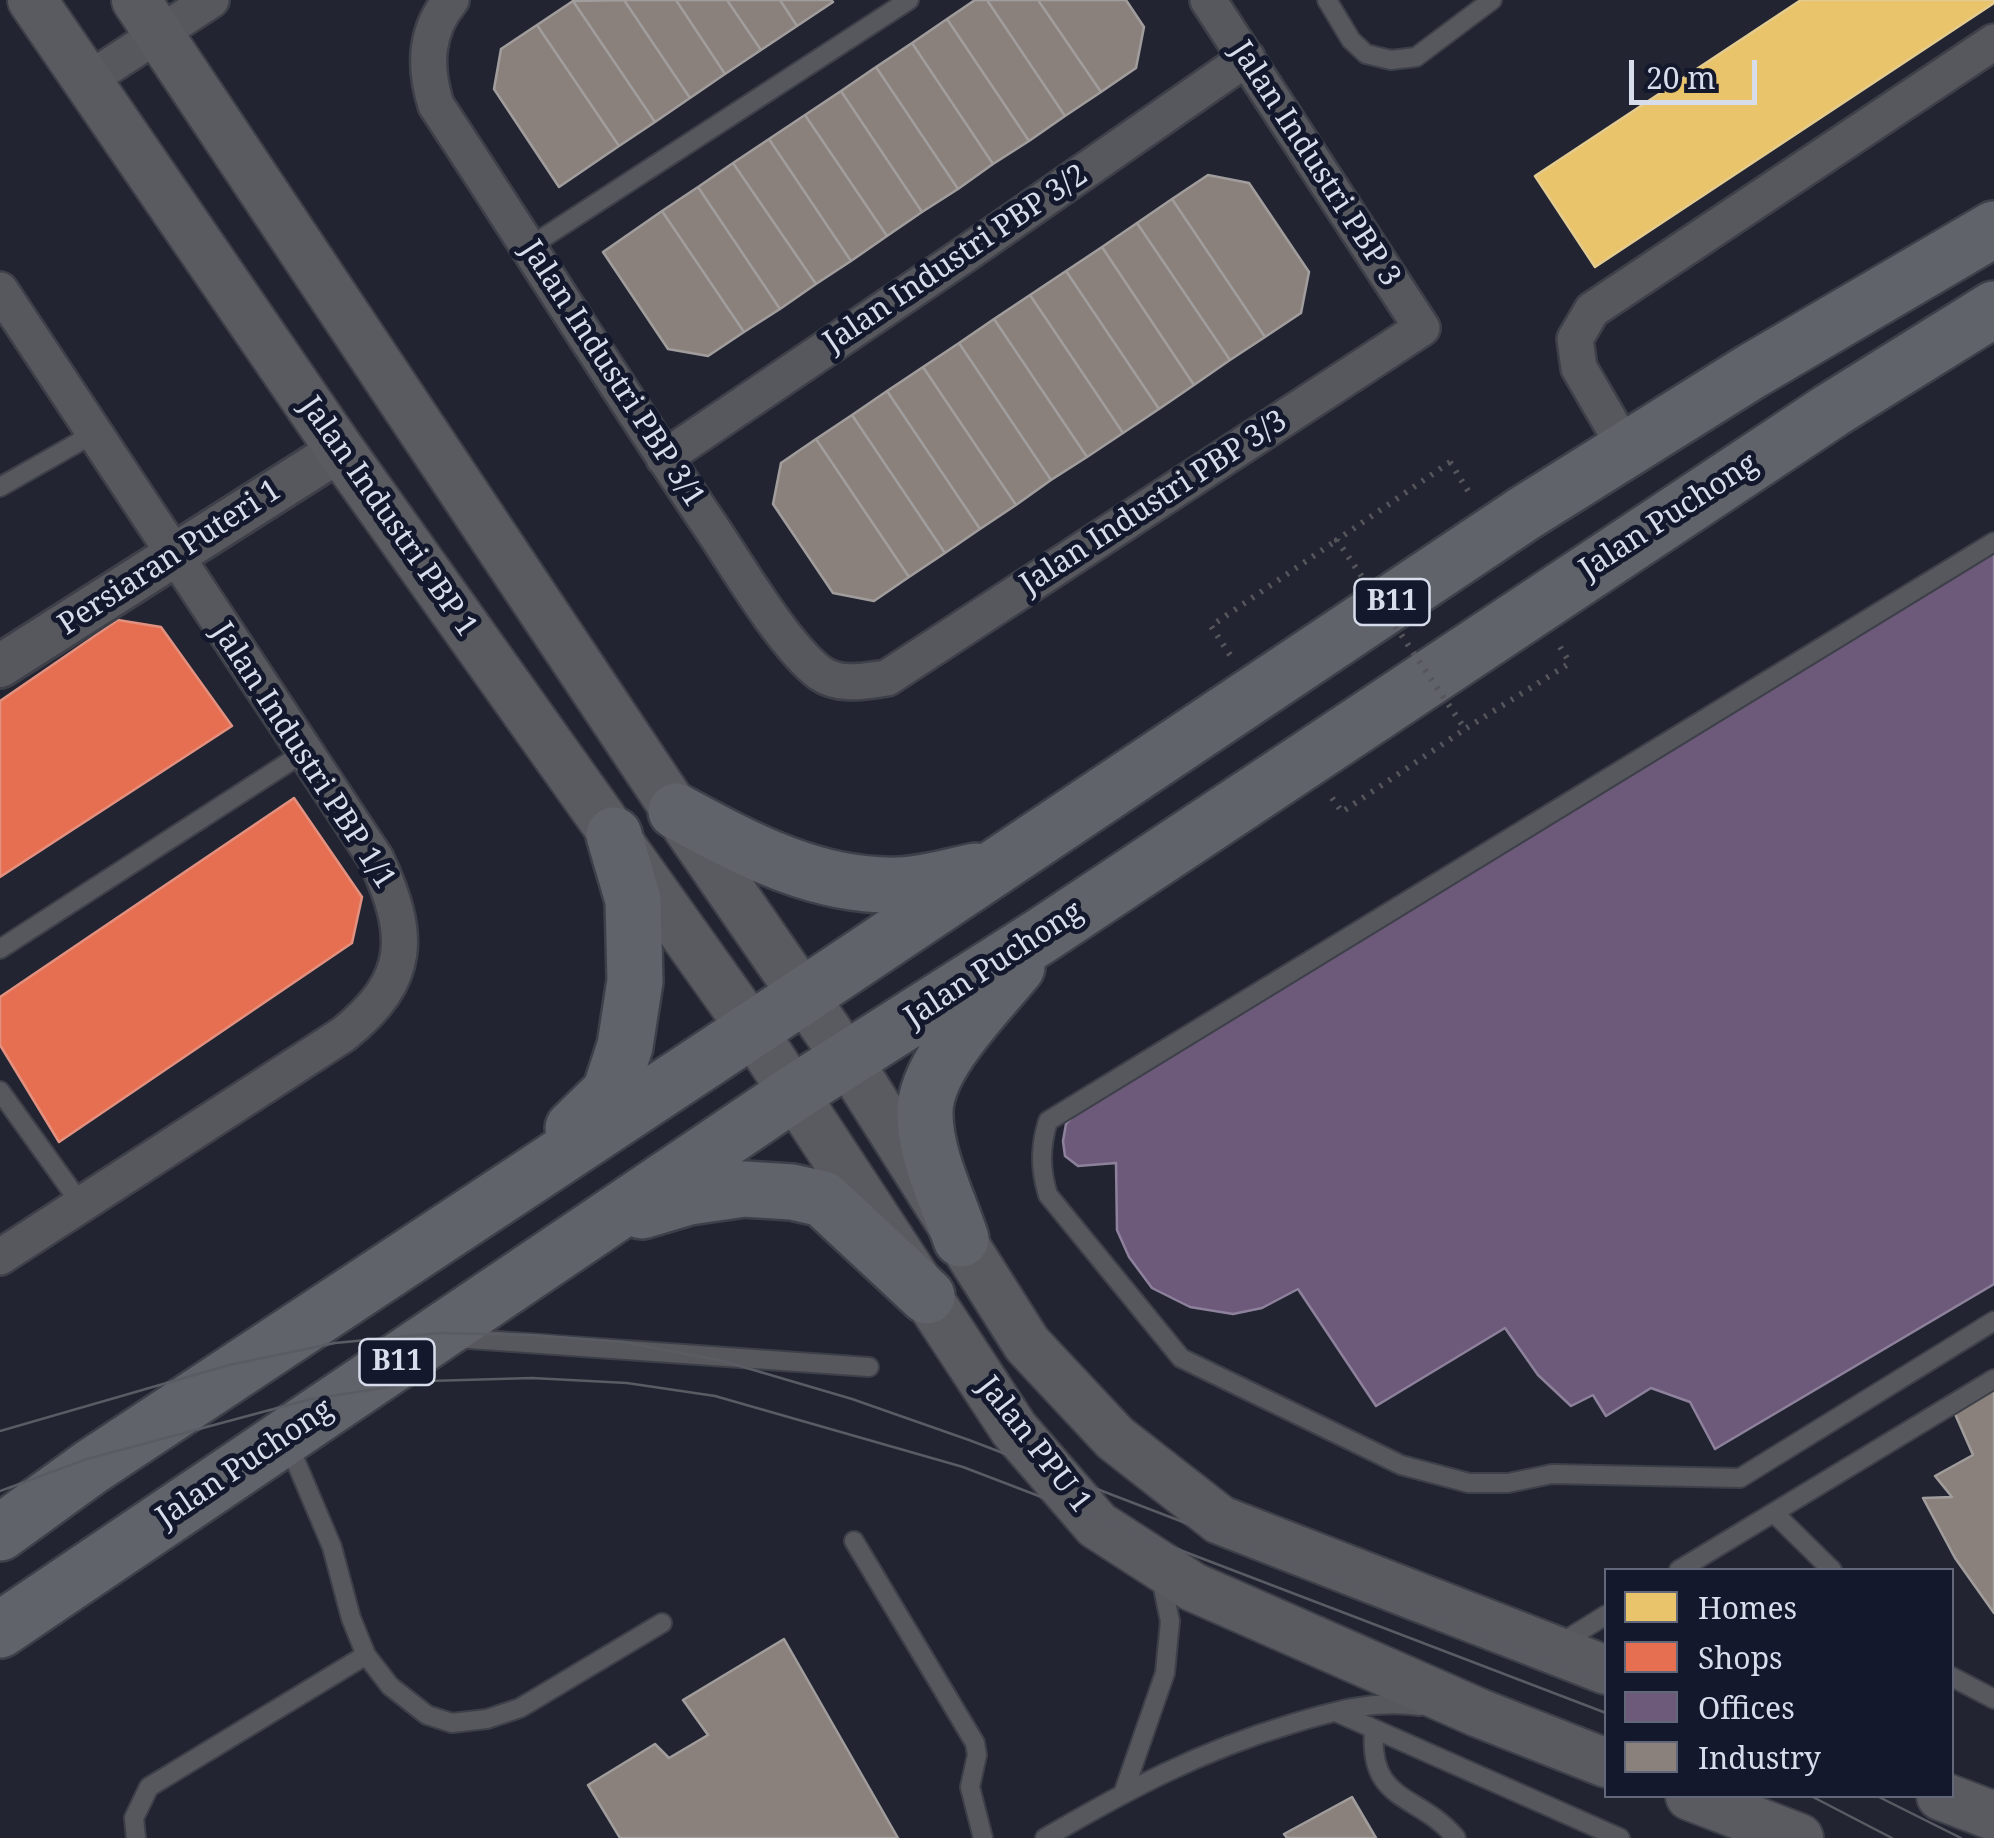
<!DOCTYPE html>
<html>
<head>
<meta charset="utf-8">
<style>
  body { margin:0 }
  #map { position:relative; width:1994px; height:1838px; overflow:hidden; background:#222531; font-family:"Noto Serif",serif }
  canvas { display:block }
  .legend { position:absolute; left:1604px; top:1568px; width:350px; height:230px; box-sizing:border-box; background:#13182d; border:2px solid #626779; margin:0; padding:12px 18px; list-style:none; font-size:30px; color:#d8ddeb }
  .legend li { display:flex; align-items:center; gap:20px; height:50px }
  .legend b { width:50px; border:2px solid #626779 }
  .scale { position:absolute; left:1629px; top:60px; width:128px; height:45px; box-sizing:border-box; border:5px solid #d8ddeb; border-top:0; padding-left:12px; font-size:30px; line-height:35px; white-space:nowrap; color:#d8ddeb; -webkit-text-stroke:8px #13182d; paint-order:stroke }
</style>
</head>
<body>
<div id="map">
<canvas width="1994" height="1838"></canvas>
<ul class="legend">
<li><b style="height:28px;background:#e9c46a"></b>Homes</li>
<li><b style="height:28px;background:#e76f51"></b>Shops</li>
<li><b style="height:28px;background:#6d597a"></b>Offices</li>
<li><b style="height:28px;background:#8a817c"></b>Industry</li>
</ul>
<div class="scale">20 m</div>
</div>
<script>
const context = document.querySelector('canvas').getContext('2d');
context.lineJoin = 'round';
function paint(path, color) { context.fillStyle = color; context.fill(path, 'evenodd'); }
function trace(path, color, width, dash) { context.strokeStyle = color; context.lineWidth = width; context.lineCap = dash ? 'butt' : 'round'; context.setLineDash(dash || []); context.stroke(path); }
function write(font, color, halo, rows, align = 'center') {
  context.font = font + ' "Noto Serif",serif'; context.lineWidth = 10; context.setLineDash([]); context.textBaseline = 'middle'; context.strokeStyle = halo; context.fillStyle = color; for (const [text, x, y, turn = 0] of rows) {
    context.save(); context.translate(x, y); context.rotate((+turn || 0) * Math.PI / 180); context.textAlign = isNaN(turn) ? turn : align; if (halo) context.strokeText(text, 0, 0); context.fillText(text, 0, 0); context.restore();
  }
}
const homes = new Path2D(`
  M 1801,0 L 1994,0 L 1994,3 L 1595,267 L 1535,176 Z`);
const shops = new Path2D(`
  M 118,620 L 161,627 L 232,726 L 0,877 L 0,701 Z
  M 294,798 L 362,897 L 352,943 L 59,1142 L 0,1045 L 0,997 Z`);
const offices = new Path2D(`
  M 1994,547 L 1994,1284 L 1715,1449 L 1690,1402 L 1651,1388 L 1606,1416 L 1593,1395 L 1571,1406 L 1538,1375 L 1505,1328 L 1376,1406 L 1298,1289 L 1262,1308 L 1233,1314 L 1190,1307 L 1152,1288 L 1129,1257 L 1117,1230 L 1116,1163 L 1078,1166 L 1065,1156 L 1063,1141 L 1066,1124 L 1086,1103 Z`);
const industry = new Path2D(`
  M 624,0 L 676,0 L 725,74 L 690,98 Z
  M 624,0 L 690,98 L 655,122 L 573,1 Z
  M 676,0 L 727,0 L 761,50 L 725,74 Z
  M 727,0 L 780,0 L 797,26 L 761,50 Z
  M 780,0 L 831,0 L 833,2 L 797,26 Z
  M 975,0 L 987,0 L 1065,116 L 1029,141 L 947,19 Z
  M 987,0 L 1038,0 L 1101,92 L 1065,116 Z
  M 1038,0 L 1126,0 L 1144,27 L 1136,68 L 1101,92 Z
  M 573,1 L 655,122 L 619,146 L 537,25 Z
  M 947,19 L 1029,141 L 993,164 L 912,43 Z
  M 537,25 L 619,146 L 559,187 L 494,89 L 501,49 Z
  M 912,43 L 993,164 L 958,189 L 876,67 Z
  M 876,67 L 958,189 L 922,212 L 841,91 Z
  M 841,91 L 922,212 L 887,236 L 805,115 Z
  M 805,115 L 887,236 L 851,261 L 769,139 Z
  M 769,139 L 851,261 L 816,284 L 733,163 Z
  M 733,163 L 816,284 L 780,309 L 698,187 Z
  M 1208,175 L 1249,183 L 1309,272 L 1301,313 L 1265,337 L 1172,199 Z
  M 698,187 L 780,309 L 744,332 L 662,211 Z
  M 1172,199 L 1265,337 L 1230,360 L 1137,223 Z
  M 662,211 L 744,332 L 708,356 L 668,349 L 603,252 Z
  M 1137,223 L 1230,360 L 1194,385 L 1102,247 Z
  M 1102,247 L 1194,385 L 1159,409 L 1066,271 Z
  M 1066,271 L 1159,409 L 1123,433 L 1030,295 Z
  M 1030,295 L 1123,433 L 1087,457 L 994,319 Z
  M 994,319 L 1087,457 L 1051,480 L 959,343 Z
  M 959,343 L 1051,480 L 1016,505 L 923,367 Z
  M 923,367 L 1016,505 L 980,529 L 887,391 Z
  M 887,391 L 980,529 L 945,553 L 852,415 Z
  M 852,415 L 945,553 L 909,577 L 816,439 Z
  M 816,439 L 909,577 L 874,601 L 833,593 L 773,504 L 781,463 Z
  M 1994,1382 L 1994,1613 L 1955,1558 L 1923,1498 L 1952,1497 L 1935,1476 L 1973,1455 L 1952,1407 Z
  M 784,1639 L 898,1838 L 620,1838 L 588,1785 L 655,1744 L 669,1758 L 708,1735 L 683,1700 Z
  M 1352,1797 L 1376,1838 L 1287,1838 L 1284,1834 Z`);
const path = new Path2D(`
  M 1450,462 L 1470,494
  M 1560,647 L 1570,663
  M 1230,655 L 1211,626 L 1337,540
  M 1332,798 L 1342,812 L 1465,729`);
const service = new Path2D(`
  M 1327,0 L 1351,40 L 1366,54 L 1391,60 L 1416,57 L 1492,0
  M 529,247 L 909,0
  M 0,487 L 93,434
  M 1994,542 L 1048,1121 C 1040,1147 1040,1169 1048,1195 L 1181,1358 L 1401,1465 L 1469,1483 L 1508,1483 L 1552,1474 L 1740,1478 L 1994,1321
  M 0,949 L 303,753
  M 0,1091 L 81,1204
  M 455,1338 L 869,1367
  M 287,1441 L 332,1547 L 351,1618 L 366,1655 L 390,1686 L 427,1715 L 452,1723 L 487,1719 L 520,1708 L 662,1623
  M 1774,1513 L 1832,1570
  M 854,1541 L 975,1743 L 977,1755 L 970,1787 L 983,1838
  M 1679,1570 L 1994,1379
  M 1556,1646 L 1606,1615
  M 1952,1677 L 1994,1699
  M 1336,1712 L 1620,1838
  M 1374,1729 C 1368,1804 1419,1793 1456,1838
  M 1123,1794 L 1165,1673 L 1170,1621 L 1161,1578
  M 136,1838 L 134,1818 L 149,1787 L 366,1655
  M 1045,1838 C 1129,1789 1198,1752 1291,1724 C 1337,1710 1373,1700 1420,1706`);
const minor = new Path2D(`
  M 451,0 C 425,31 424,67 436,105 C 528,245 617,388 711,527 C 738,567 784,646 820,673 C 840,687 865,681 887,678 L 1422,328 L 1208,0
  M 88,80 L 211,0
  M 0,290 L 376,859 C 411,935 412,979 344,1034 L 0,1257
  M 1626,449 L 1579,368 L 1575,339 L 1592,310 L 1994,42
  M 664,458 L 964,255 L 1247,58`);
const tertiary = new Path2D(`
  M 0,666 L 340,450`);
const secondary = new Path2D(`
  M 32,0 L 340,450 L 751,1028 L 1014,1429 L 1097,1525 L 1193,1587 L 1479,1713 L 1606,1763
  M 136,0 L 676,811 L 847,1059 L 1027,1344 L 1115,1438 L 1220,1520 L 1606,1670
  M 1690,1796 L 1799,1838
  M 1941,1796 L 1994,1816`);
const primary = new Path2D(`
  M 676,811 C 746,849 817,888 900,885 C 925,884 952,876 976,871
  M 573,1128 L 610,1092 L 625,1046 L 635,981 L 633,900 L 614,835
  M 642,1211 L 689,1197 L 744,1189 L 792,1192 L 823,1199 L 927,1296
  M 961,1239 C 948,1200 924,1153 925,1111 C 926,1064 988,1003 1017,967
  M 0,1533 L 91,1467 L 803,996 L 1525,513 L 1752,371 L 1994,229
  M 0,1630 L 794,1093 L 1044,934 L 1832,410 L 1994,309`);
const tram = new Path2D(`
  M 0,1431 L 229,1365 L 335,1343 L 440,1333 L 531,1335 L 623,1342 L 723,1361 L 852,1399 L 969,1440 L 1606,1684
  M 0,1491 L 87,1459 L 311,1399 L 429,1381 L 532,1378 L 627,1383 L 715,1396 L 963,1467 L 1606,1713
  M 1811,1796 L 1892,1838
  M 1877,1796 L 1961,1838`);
const pathBridge = new Path2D(`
  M 1450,462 L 1337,540 L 1465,729 L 1570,663`);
const shields = [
  [1392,602,75],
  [397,1362,75]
];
const shieldNames = [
  ["B11",1392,602],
  ["B11",397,1362]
];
const streetNames = [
  ["Jalan Industri PBP 3",1315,164,57],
  ["Jalan Industri PBP 3/2",956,259,-34],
  ["Jalan Industri PBP 3/1",612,374,57],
  ["Jalan Industri PBP 3/3",1154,503,-33],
  ["Jalan Industri PBP 1",388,517,55],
  ["Jalan Puchong",1669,517,-33],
  ["Persiaran Puteri 1",170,558,-33],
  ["Jalan Industri PBP 1/1",303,756,57],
  ["Jalan Puchong",994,965,-33],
  ["Jalan PPU 1",1034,1445,52],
  ["Jalan Puchong",245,1464,-34]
];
paint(homes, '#e9c46a');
trace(homes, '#e4cc91', 2.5);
paint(shops, '#e76f51');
trace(shops, '#e2907f', 2.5);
paint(offices, '#6d597a');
trace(offices, '#8d819c', 2.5);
paint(industry, '#8a817c');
trace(industry, '#a19d9d', 2.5);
trace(service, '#3d4049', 22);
trace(minor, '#3d4049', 40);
trace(tertiary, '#3d4049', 48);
trace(secondary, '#3d4049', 52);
trace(primary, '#3d4049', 60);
trace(path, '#55565c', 6, [2.5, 8]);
trace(service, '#57585d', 18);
trace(minor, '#57585d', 35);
trace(tertiary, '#57585d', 42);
trace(secondary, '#5a5b61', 48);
trace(primary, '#61636a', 55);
trace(tram, '#5a5c64', 2.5);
trace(pathBridge, '#55565c', 6, [2.5, 8]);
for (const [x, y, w] of shields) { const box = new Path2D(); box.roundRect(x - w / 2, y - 23, w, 46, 8); context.fillStyle = '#13182d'; context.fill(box); trace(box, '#d8ddeb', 2.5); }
write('bold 28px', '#d8ddeb', null, shieldNames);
write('30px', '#d8ddeb', '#13182d', streetNames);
</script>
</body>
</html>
